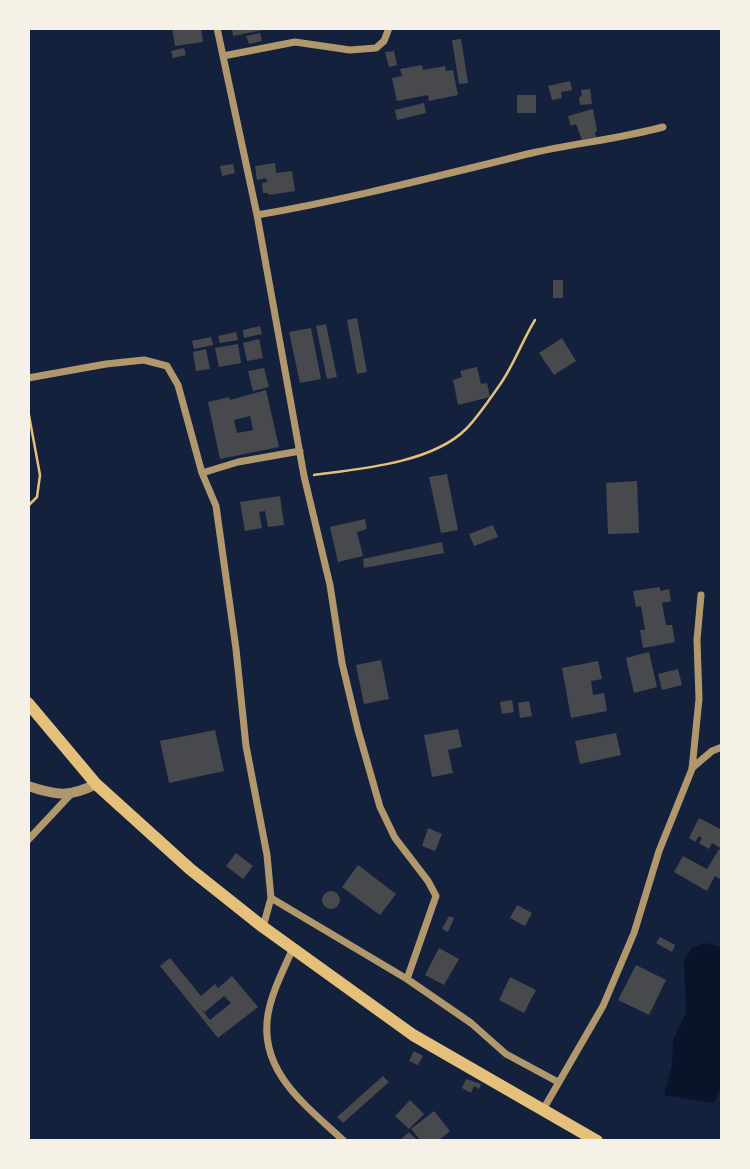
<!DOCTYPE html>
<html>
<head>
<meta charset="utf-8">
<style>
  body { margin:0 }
  #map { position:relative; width:750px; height:1169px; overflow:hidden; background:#14213d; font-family:"Golos Text",sans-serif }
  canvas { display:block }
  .frame { position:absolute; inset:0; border:30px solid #f6f1e7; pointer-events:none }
</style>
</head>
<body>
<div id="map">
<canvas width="750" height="1169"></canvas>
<div class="frame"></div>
</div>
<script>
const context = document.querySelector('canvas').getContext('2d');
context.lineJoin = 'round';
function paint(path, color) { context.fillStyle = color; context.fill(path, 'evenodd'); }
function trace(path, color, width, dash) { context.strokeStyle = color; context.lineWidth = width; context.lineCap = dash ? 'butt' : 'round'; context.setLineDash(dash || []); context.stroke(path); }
const water = new Path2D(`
  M 705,943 L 722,947 L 722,1084 L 714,1103 L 664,1095 L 672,1065 L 673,1040 L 686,1013 L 684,961 L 692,947 Z`);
const building = new Path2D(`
  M 172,28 L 201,28 L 203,42 L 175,46 Z
  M 232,28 L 262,28 L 263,30 L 233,36 Z
  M 260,33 L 262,41 L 249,44 L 246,36 Z
  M 461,39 L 468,83 L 459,84 L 452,40 Z
  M 184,48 L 186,55 L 173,58 L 171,51 Z
  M 394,51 L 397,65 L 389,67 L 385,52 Z
  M 422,65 L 423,70 L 445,66 L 446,71 L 453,70 L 458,95 L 429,101 L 428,95 L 397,101 L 392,78 L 402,76 L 400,69 Z
  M 570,81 L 572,90 L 561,92 L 562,98 L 552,100 L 548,86 Z
  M 590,89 L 592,104 L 580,105 L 579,97 L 582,96 L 581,90 Z
  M 517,95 L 536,95 L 536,113 L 517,113 Z
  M 424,103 L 426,113 L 397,120 L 395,110 Z
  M 593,109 L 597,131 L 595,132 L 596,137 L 582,140 L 576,124 L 571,126 L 568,116 Z
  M 275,163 L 276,173 L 292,171 L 295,191 L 269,195 L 268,193 L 263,193 L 262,183 L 267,182 L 266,178 L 257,180 L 255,166 Z
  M 233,164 L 235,173 L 222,176 L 220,166 Z
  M 553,280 L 563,280 L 563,298 L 553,298 Z
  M 357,318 L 367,372 L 357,374 L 347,320 Z
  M 326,324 L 337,377 L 327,379 L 316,326 Z
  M 260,326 L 262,334 L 244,338 L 243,330 Z
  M 311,328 L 321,379 L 300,383 L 289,332 Z
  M 236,332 L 238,340 L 220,343 L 218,336 Z
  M 211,337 L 213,345 L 194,349 L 192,341 Z
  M 562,338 L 576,361 L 554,375 L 539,353 Z
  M 259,339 L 263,358 L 247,361 L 243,343 Z
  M 238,344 L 241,363 L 219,367 L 215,348 Z
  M 206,349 L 210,369 L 196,371 L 193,352 Z
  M 477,367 L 481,384 L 487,383 L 490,397 L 458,405 L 453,380 L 462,377 L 460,371 Z
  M 264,368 L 269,387 L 253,391 L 248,371 Z
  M 266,390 L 279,447 L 220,459 L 208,402 L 229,397 L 230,400 ZM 250,416 L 253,430 L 237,433 L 234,420 Z
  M 447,474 L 458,530 L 441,533 L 429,477 Z
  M 637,481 L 639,533 L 608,534 L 606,483 Z
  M 280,496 L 284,525 L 268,527 L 265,511 L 259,512 L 262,528 L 245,531 L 240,502 Z
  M 365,519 L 367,529 L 357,532 L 363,556 L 338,562 L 330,527 Z
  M 493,525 L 498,537 L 474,546 L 469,534 Z
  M 442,542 L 444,553 L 364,568 L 363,559 Z
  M 660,587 L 660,591 L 669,589 L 671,601 L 662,603 L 666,625 L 672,625 L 675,642 L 643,648 L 640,630 L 645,630 L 641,606 L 636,607 L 633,591 Z
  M 649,652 L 657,687 L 634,693 L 626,658 Z
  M 381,660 L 389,699 L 364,704 L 356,665 Z
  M 598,661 L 602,679 L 591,681 L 593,695 L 604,693 L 607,711 L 571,718 L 562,668 Z
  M 678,669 L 682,685 L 662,690 L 658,674 Z
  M 512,700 L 514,712 L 502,714 L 500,702 Z
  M 529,701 L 532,716 L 520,718 L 518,703 Z
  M 458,729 L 462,747 L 448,750 L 453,773 L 432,777 L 424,735 Z
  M 215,730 L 224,771 L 169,783 L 160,741 Z
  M 616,733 L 621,755 L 580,764 L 575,741 Z
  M 699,818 L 722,830 L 722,849 L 712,843 L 709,849 L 699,843 L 702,838 L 699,836 L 695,842 L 689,838 Z
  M 428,828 L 442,834 L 435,851 L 422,846 Z
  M 719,849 L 722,851 L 722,874 L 720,879 L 715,876 L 707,891 L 674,872 L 683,856 L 707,869 Z
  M 236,853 L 253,866 L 243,879 L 226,866 Z
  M 358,865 L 396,894 L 380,915 L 342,887 Z
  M322 900a9 9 0 1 1 18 0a9 9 0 1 1-18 0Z
  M 517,905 L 532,913 L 525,926 L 510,918 Z
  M 449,916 L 454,918 L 448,932 L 442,929 Z
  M 660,937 L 675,945 L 672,952 L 656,943 Z
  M 439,948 L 459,959 L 444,985 L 425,975 Z
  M 170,958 L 201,996 L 215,984 L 218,988 L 232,976 L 258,1007 L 218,1038 L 160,966 ZM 224,996 L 231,1003 L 210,1020 L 202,1010 L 205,1012 Z
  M 636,965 L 666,980 L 649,1015 L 618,1000 Z
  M 510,977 L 536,990 L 524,1013 L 499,1000 Z
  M 414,1051 L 423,1056 L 418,1065 L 409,1061 Z
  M 383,1076 L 389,1082 L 343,1123 L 337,1117 Z
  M 466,1079 L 481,1084 L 479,1089 L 474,1086 L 471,1093 L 462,1088 Z
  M 410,1100 L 424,1114 L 409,1129 L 395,1116 Z
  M 434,1111 L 450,1131 L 438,1141 L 421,1141 L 411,1129 Z
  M 409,1132 L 418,1141 L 399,1141 Z`);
const path = new Path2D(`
  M 28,410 L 40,475 L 37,497 L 28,506
  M 314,475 C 360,469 432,463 466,429 C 478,417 489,400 499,386 C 513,367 522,341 535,320`);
const minor = new Path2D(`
  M 217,28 L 257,215 L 304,476 L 330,585 L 342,663 L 358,730 L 380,807 L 395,838 L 428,881 L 436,896 L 407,979
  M 223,56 L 295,42 L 350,50 L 376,48 L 384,41 L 389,28
  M 257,215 C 350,199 441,175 532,153 C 576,143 619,139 663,127
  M 28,378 L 106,364 L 144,360 L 167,366 L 178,385 L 202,473 L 216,506 L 236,649 L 246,746 L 267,855 L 271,898 L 263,927
  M 202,473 L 238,462 L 300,451
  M 692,768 L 712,751 L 722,747
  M 28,840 L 71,794
  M 271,898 L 407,979 L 471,1023 L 506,1054 L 558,1082
  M 293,948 C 284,969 272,991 268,1014 C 258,1072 307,1106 344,1141
  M 544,1108 L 603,1006 L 620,966 L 634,933 L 659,851 L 692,769 L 699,699 L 697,640 L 701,595`);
const tertiary = new Path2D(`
  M 28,786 C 56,795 69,798 96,784`);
const primary = new Path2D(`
  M 28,703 L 96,784 L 190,869 L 263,927 L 413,1035 L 597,1141`);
paint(water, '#0b132b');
paint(building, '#48494c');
trace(path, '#e5c07b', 2.5);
trace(minor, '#b1986c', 7);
trace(tertiary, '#b1986c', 10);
trace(primary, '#e5c07b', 12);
</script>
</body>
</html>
